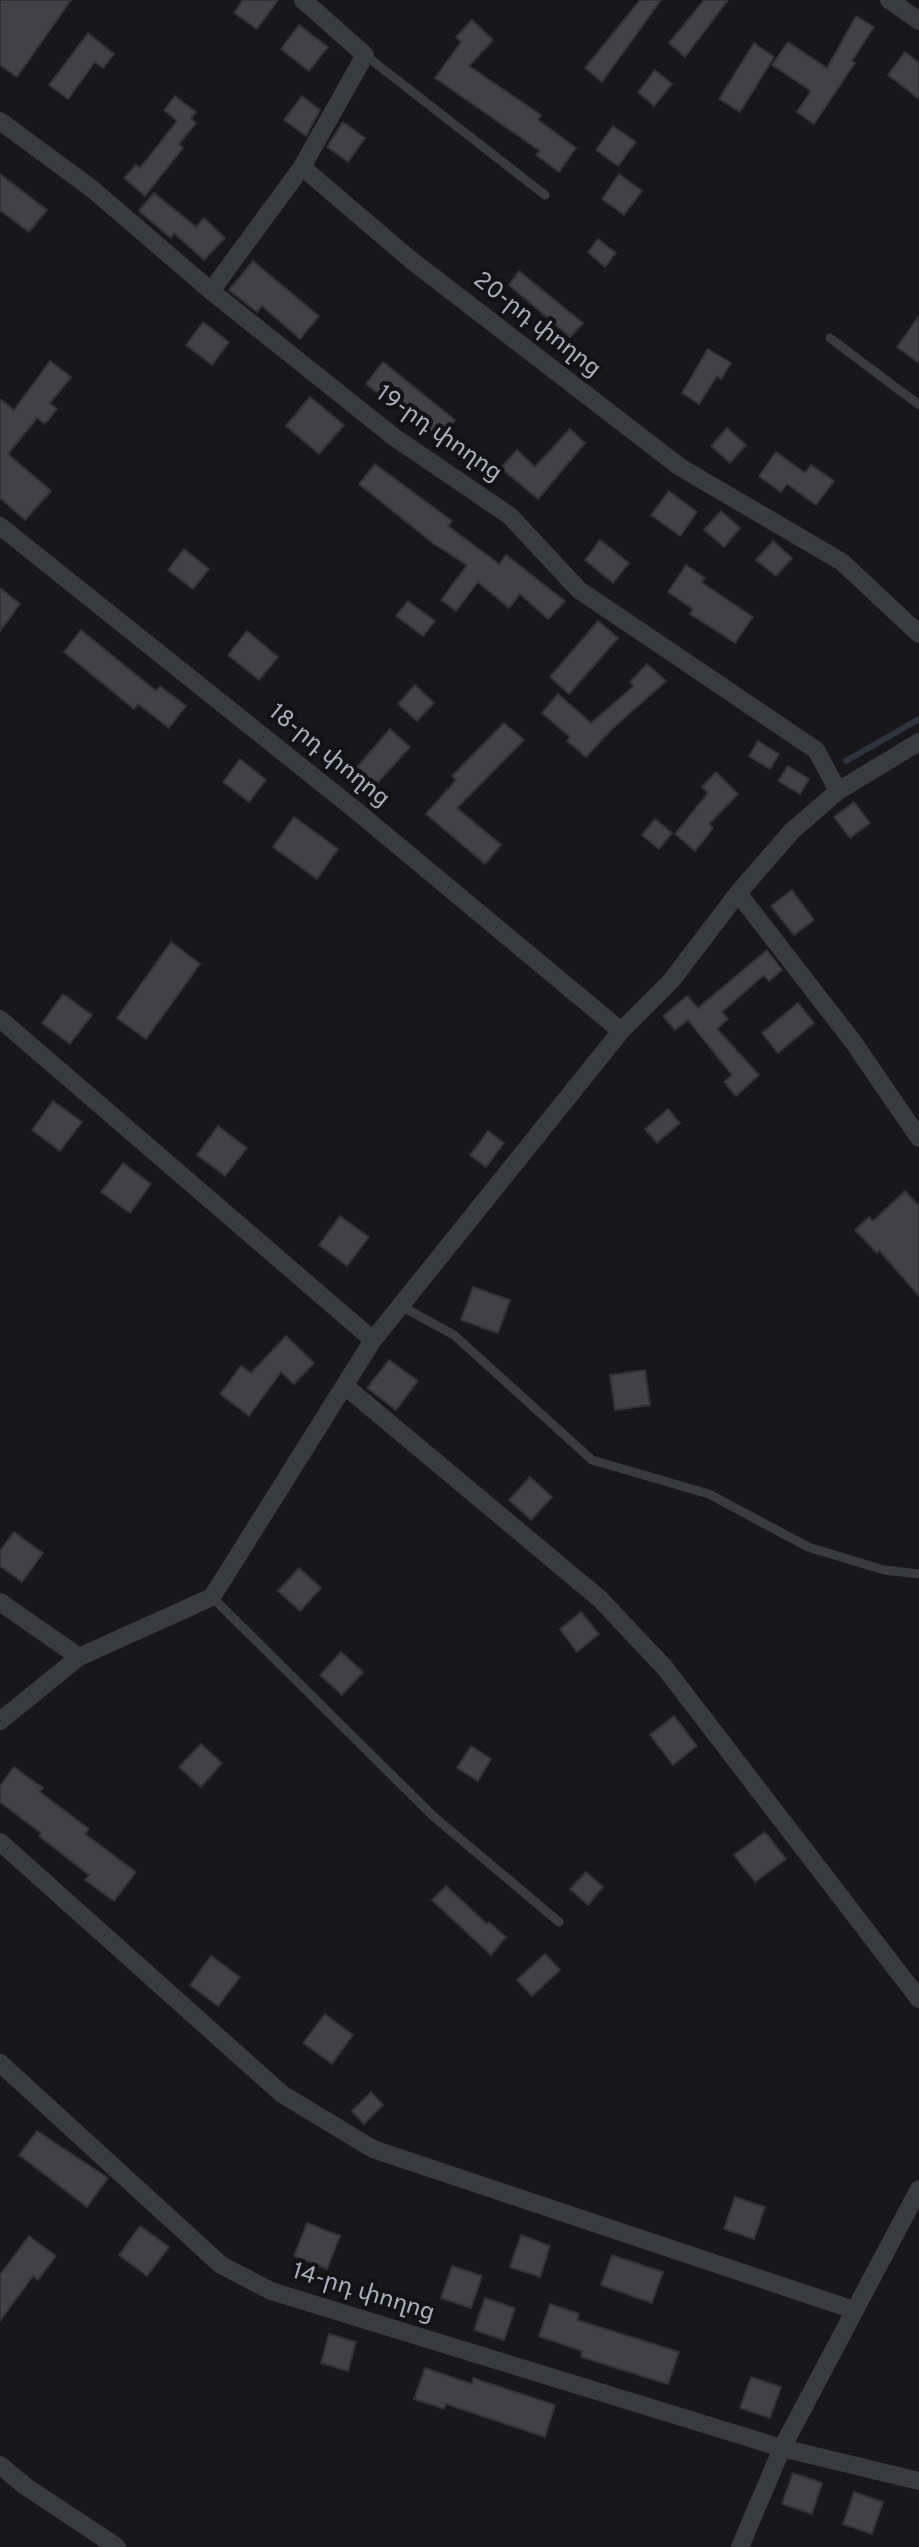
<!DOCTYPE html>
<html>
<head>
<meta charset="utf-8">
<style>
  body { margin:0 }
  canvas { display:block; background:#18171a }
</style>
</head>
<body>
<canvas width="919" height="2547"></canvas>
<script>
const context = document.querySelector('canvas').getContext('2d');
context.lineJoin = 'round';
function trace(path, color, width, dash) { context.strokeStyle = color; context.lineWidth = width; context.lineCap = dash ? 'butt' : 'round'; context.setLineDash(dash || []); context.stroke(path); }
function paint(path, color) { context.fillStyle = color; context.fill(path, 'evenodd'); }
function write(font, color, halo, rows, align = 'center') {
  context.font = font + ' Overpass,"Noto Sans Armenian",sans-serif'; context.lineWidth = 8; context.setLineDash([]); context.textBaseline = 'middle'; context.strokeStyle = halo; context.fillStyle = color; for (const [text, x, y, turn = 0] of rows) {
    context.save(); context.translate(x, y); context.rotate((+turn || 0) * Math.PI / 180); context.textAlign = isNaN(turn) ? turn : align; if (halo) context.strokeText(text, 0, 0); context.fillText(text, 0, 0); context.restore();
  }
}
const stream = new Path2D(`
  M 846,761 L 919,719`);
const building = new Path2D(`
  M 0,0 L 71,0 L 17,77 L 0,65 Z
  M 243,0 L 278,0 L 257,29 L 234,13 Z
  M 640,0 L 661,0 L 602,82 L 585,68 Z
  M 704,0 L 728,0 L 685,57 L 669,43 Z
  M 856,16 L 874,27 L 852,61 L 855,63 L 814,124 L 797,112 L 811,91 L 772,65 L 788,42 L 827,68 Z
  M 472,20 L 493,40 L 469,66 L 541,115 L 538,120 L 576,148 L 559,172 L 536,155 L 540,151 L 435,78 L 461,42 L 456,37 Z
  M 299,25 L 328,47 L 309,71 L 281,49 Z
  M 88,33 L 114,54 L 103,68 L 95,62 L 68,99 L 49,85 Z
  M 754,43 L 774,57 L 740,112 L 719,99 Z
  M 905,52 L 919,63 L 919,99 L 888,75 Z
  M 655,70 L 672,84 L 654,106 L 638,92 Z
  M 175,96 L 196,112 L 191,118 L 196,123 L 179,144 L 183,148 L 145,196 L 124,178 L 136,165 L 140,168 L 177,121 L 164,110 Z
  M 302,96 L 320,110 L 306,136 L 284,120 Z
  M 343,122 L 365,138 L 348,162 L 327,147 Z
  M 613,126 L 636,142 L 618,166 L 596,150 Z
  M 0,174 L 47,210 L 29,232 L 0,210 Z
  M 619,174 L 642,191 L 624,215 L 602,199 Z
  M 154,193 L 196,227 L 204,218 L 225,238 L 204,260 L 174,233 L 171,238 L 139,211 Z
  M 598,239 L 616,253 L 605,267 L 588,252 Z
  M 253,261 L 319,316 L 300,339 L 262,306 L 257,312 L 229,290 Z
  M 519,271 L 583,323 L 570,337 L 509,285 Z
  M 919,316 L 919,363 L 897,347 Z
  M 203,322 L 229,342 L 212,365 L 186,345 Z
  M 708,349 L 731,363 L 721,379 L 717,376 L 699,404 L 682,393 Z
  M 50,361 L 71,377 L 50,403 L 57,409 L 45,424 L 37,418 L 8,454 L 51,491 L 25,520 L 0,498 L 0,399 L 14,410 Z
  M 383,362 L 455,420 L 439,440 L 366,384 Z
  M 310,397 L 344,425 L 319,454 L 286,426 Z
  M 727,428 L 746,445 L 730,463 L 711,446 Z
  M 570,429 L 585,443 L 538,499 L 501,468 L 517,450 L 535,467 Z
  M 776,452 L 805,473 L 811,465 L 834,481 L 816,505 L 787,484 L 781,492 L 759,476 Z
  M 375,464 L 452,521 L 448,526 L 499,564 L 506,555 L 565,601 L 548,619 L 520,594 L 509,608 L 478,582 L 456,611 L 441,600 L 467,565 L 434,544 L 359,484 Z
  M 669,491 L 697,512 L 680,536 L 651,515 Z
  M 721,511 L 740,528 L 724,547 L 704,530 Z
  M 600,540 L 629,563 L 613,583 L 585,560 Z
  M 773,541 L 792,558 L 776,576 L 756,560 Z
  M 184,549 L 209,569 L 193,589 L 168,570 Z
  M 686,565 L 705,578 L 701,582 L 753,617 L 735,643 L 690,614 L 693,609 L 668,592 Z
  M 0,588 L 20,604 L 0,631 Z
  M 408,601 L 435,621 L 423,636 L 396,616 Z
  M 598,621 L 618,638 L 569,694 L 550,677 Z
  M 81,630 L 156,691 L 160,686 L 186,706 L 169,728 L 138,704 L 134,709 L 64,652 Z
  M 247,631 L 278,657 L 259,680 L 228,655 Z
  M 647,664 L 666,681 L 612,729 L 586,757 L 567,741 L 570,737 L 542,713 L 558,694 L 591,723 L 634,686 L 630,682 Z
  M 415,685 L 434,703 L 417,721 L 398,704 Z
  M 504,723 L 524,740 L 457,808 L 501,845 L 485,864 L 426,814 L 456,780 L 452,776 Z
  M 390,729 L 410,747 L 370,791 L 351,774 Z
  M 758,741 L 779,754 L 770,769 L 749,756 Z
  M 240,759 L 266,780 L 249,802 L 223,782 Z
  M 788,766 L 809,779 L 800,794 L 778,781 Z
  M 716,772 L 738,794 L 709,824 L 713,828 L 695,851 L 675,834 L 708,793 L 702,787 Z
  M 854,802 L 870,823 L 850,838 L 834,817 Z
  M 294,817 L 338,849 L 317,879 L 273,847 Z
  M 655,819 L 672,833 L 659,849 L 642,835 Z
  M 792,890 L 814,920 L 794,935 L 771,906 Z
  M 171,942 L 200,964 L 146,1039 L 117,1018 Z
  M 767,950 L 782,970 L 769,981 L 764,975 L 722,1012 L 728,1019 L 717,1029 L 759,1075 L 736,1096 L 724,1082 L 732,1075 L 688,1020 L 675,1030 L 663,1016 L 687,996 L 698,1008 Z
  M 63,994 L 92,1015 L 70,1044 L 42,1023 Z
  M 798,1003 L 814,1023 L 778,1053 L 762,1033 Z
  M 53,1101 L 82,1122 L 60,1151 L 32,1130 Z
  M 668,1109 L 680,1123 L 657,1143 L 645,1129 Z
  M 218,1126 L 247,1148 L 225,1176 L 197,1155 Z
  M 488,1131 L 504,1143 L 486,1167 L 470,1155 Z
  M 123,1163 L 151,1184 L 130,1213 L 101,1192 Z
  M 905,1191 L 919,1206 L 919,1296 L 879,1250 L 877,1253 L 855,1230 L 869,1217 L 873,1221 Z
  M 340,1216 L 369,1237 L 347,1266 L 319,1245 Z
  M 473,1287 L 510,1300 L 498,1333 L 461,1320 Z
  M 286,1336 L 314,1363 L 294,1384 L 281,1372 L 249,1416 L 220,1394 L 241,1366 L 251,1373 Z
  M 389,1360 L 418,1381 L 396,1410 L 367,1388 Z
  M 645,1370 L 650,1405 L 615,1410 L 610,1375 Z
  M 530,1477 L 552,1497 L 531,1520 L 509,1500 Z
  M 14,1532 L 43,1553 L 22,1582 L 0,1566 L 0,1551 Z
  M 299,1568 L 321,1588 L 300,1611 L 278,1591 Z
  M 581,1612 L 599,1634 L 577,1652 L 560,1629 Z
  M 341,1652 L 363,1672 L 342,1695 L 320,1675 Z
  M 674,1716 L 697,1746 L 673,1765 L 650,1735 Z
  M 201,1744 L 222,1763 L 201,1787 L 179,1767 Z
  M 471,1746 L 491,1759 L 478,1781 L 457,1768 Z
  M 14,1767 L 43,1788 L 40,1792 L 89,1829 L 85,1834 L 136,1872 L 114,1901 L 85,1880 L 89,1875 L 39,1836 L 41,1833 L 0,1802 L 0,1786 Z
  M 765,1832 L 786,1859 L 755,1882 L 734,1855 Z
  M 586,1872 L 603,1887 L 588,1905 L 570,1889 Z
  M 446,1886 L 487,1924 L 489,1922 L 506,1937 L 491,1955 L 432,1900 Z
  M 545,1954 L 560,1970 L 532,1996 L 517,1980 Z
  M 211,1956 L 240,1977 L 218,2006 L 190,1985 Z
  M 325,2014 L 353,2035 L 332,2064 L 303,2043 Z
  M 371,2092 L 383,2105 L 364,2124 L 352,2111 Z
  M 37,2131 L 108,2178 L 87,2207 L 19,2155 Z
  M 735,2197 L 765,2207 L 754,2239 L 724,2229 Z
  M 307,2223 L 340,2236 L 327,2269 L 294,2256 Z
  M 140,2226 L 169,2247 L 147,2276 L 119,2255 Z
  M 521,2235 L 550,2246 L 540,2277 L 510,2267 Z
  M 29,2236 L 56,2256 L 38,2280 L 33,2276 L 0,2321 L 0,2275 Z
  M 612,2255 L 663,2272 L 652,2303 L 601,2285 Z
  M 452,2266 L 482,2276 L 471,2308 L 441,2298 Z
  M 485,2298 L 515,2308 L 504,2340 L 474,2330 Z
  M 550,2304 L 579,2314 L 577,2320 L 679,2352 L 668,2384 L 581,2357 L 582,2351 L 539,2336 Z
  M 329,2334 L 356,2342 L 348,2371 L 321,2363 Z
  M 425,2368 L 472,2384 L 473,2378 L 555,2405 L 545,2437 L 446,2404 L 444,2409 L 414,2399 Z
  M 751,2377 L 781,2387 L 770,2418 L 740,2408 Z
  M 793,2473 L 822,2483 L 812,2514 L 782,2504 Z
  M 854,2492 L 883,2502 L 872,2534 L 843,2524 Z`);
const service = new Path2D(`
  M 365,55 L 545,195
  M 830,338 L 919,405
  M 401,1306 L 454,1335 L 592,1460 L 709,1494 L 808,1547 L 884,1570 L 919,1574
  M 212,1597 L 433,1816 L 559,1922`);
const minor = new Path2D(`
  M 303,0 L 365,55 L 302,167 L 411,260 L 680,467 L 842,562 L 919,634
  M 889,0 L 919,21
  M 0,121 L 91,188 L 211,291 L 394,437 L 510,516 L 579,590 L 816,750 L 838,791
  M 211,291 L 302,167
  M 0,526 L 359,813 L 621,1031
  M 738,893 L 854,1043 L 919,1138
  M 0,1019 L 373,1340
  M 345,1386 L 600,1599 L 665,1668 L 919,1999
  M 0,1602 L 79,1657
  M 0,1721 L 79,1657 L 212,1597 L 373,1340 L 621,1031 L 671,981 L 738,893 L 792,831 L 838,791 L 919,742
  M 0,1842 L 282,2094 L 373,2149 L 854,2310
  M 0,2063 L 221,2265 L 271,2291 L 782,2448 L 919,2481
  M 0,2465 L 25,2486 L 117,2547
  M 740,2547 L 782,2448 L 919,2189`);
const streetNames = [
  ["20-րդ փողոց",536,326,38],
  ["19-րդ փողոց",438,435,35],
  ["18-րդ փողոց",328,757,39],
  ["14-րդ փողոց",363,2294,17]
];
trace(stream, '#2c353f', 6);
paint(building, '#424147');
trace(building, '#323136', 2);
trace(service, '#3a3a41', 9);
trace(minor, '#3a3a41', 18);
write('24px', '#a8acbb', '#131215', streetNames);
</script>
</body>
</html>
